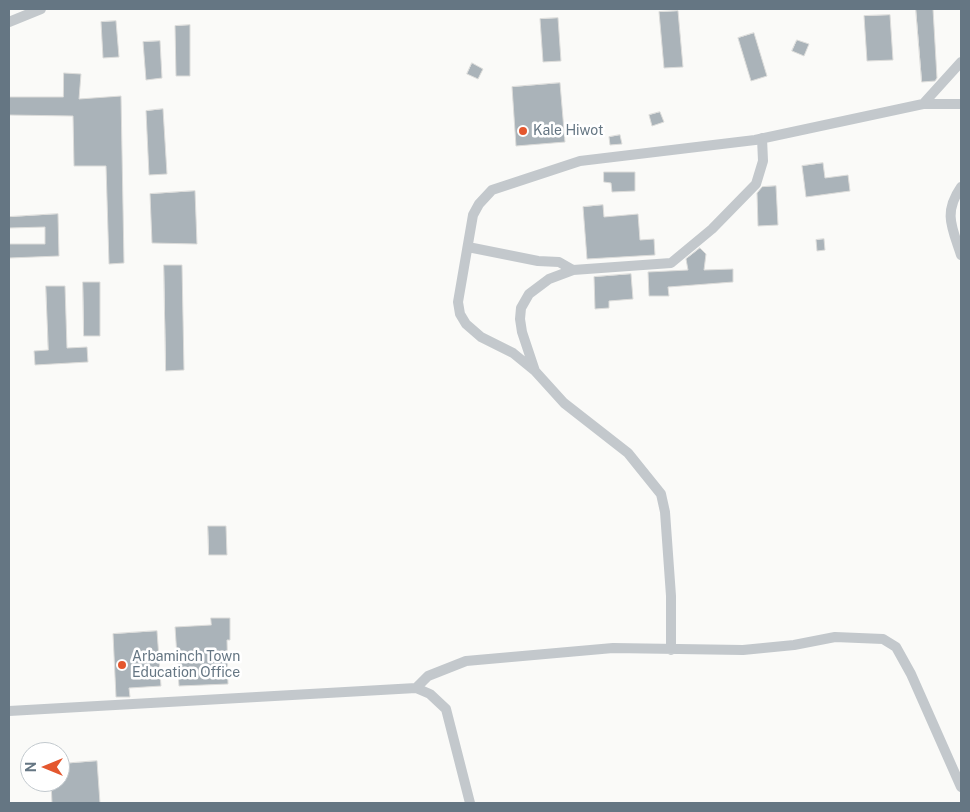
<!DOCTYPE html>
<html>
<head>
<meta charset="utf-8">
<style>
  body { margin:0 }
  #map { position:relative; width:970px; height:812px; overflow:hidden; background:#fafaf8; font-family:"Public Sans",sans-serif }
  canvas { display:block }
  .frame { position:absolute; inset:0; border:10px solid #657683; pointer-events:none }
  .north { position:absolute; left:20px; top:742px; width:50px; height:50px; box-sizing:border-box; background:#fff; border:1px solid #c1c8cd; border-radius:50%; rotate:270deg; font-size:14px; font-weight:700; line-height:20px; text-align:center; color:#657683 }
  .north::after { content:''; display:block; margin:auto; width:18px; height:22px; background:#e4572e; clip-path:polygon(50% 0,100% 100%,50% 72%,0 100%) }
</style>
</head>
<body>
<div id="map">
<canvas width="970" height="812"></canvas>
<div class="frame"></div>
<div class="north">N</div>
</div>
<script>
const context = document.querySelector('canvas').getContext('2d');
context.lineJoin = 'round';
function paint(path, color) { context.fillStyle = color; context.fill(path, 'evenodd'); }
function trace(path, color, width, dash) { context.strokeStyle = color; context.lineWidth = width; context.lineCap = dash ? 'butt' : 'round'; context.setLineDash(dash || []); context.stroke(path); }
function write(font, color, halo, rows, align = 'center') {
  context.font = font + ' "Public Sans",sans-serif'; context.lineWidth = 5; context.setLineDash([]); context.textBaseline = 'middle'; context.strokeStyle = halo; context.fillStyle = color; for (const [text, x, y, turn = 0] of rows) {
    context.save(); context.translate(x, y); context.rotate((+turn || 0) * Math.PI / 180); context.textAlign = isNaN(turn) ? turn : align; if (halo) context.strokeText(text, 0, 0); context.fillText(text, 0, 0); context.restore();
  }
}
const building = new Path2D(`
  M 916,9 L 933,9 L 937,78 L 935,81 L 922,82 Z
  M 678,11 L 683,67 L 664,68 L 659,12 Z
  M 890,15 L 893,60 L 867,61 L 864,16 Z
  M 558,18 L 561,61 L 543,62 L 540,19 Z
  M 116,21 L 119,57 L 103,58 L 101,22 Z
  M 190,25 L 190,76 L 176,76 L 175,26 Z
  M 754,33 L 767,76 L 751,81 L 738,38 Z
  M 797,40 L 809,44 L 804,56 L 792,51 Z
  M 160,41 L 162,78 L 146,80 L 143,42 Z
  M 472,63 L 483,69 L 478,79 L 467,74 Z
  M 64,73 L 81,74 L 79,99 L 121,96 L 124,263 L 109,264 L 106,166 L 74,166 L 73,116 L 9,115 L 9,97 L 63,97 Z
  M 560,83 L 565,142 L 516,146 L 512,87 Z
  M 163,109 L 167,174 L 149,175 L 146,111 Z
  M 660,112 L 664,122 L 652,126 L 649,115 Z
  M 620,135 L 622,144 L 610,145 L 609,137 Z
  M 823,163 L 825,178 L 848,175 L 850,191 L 806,197 L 802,166 Z
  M 604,172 L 635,172 L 635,191 L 612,192 L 611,183 L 604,182 Z
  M 776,186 L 778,225 L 758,226 L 757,193 L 762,187 Z
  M 195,191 L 197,244 L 152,243 L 150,194 Z
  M 603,205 L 604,217 L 638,214 L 640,240 L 654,239 L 655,255 L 587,259 L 583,207 Z
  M 58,214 L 59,256 L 9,258 L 9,244 L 45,244 L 45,227 L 9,228 L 9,217 Z
  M 824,239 L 825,250 L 817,251 L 816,240 Z
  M 700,248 L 706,254 L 704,270 L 733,269 L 733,282 L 668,287 L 669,296 L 649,296 L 648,272 L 688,270 L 686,259 Z
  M 164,265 L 182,265 L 184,370 L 166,371 Z
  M 631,274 L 633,299 L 609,301 L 609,308 L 595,309 L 594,277 Z
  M 83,282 L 100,282 L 100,336 L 84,336 Z
  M 46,286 L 65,286 L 67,348 L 87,347 L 88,362 L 35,365 L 34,351 L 48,350 Z
  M 208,526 L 226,526 L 227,555 L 209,555 Z
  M 211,618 L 230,618 L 230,640 L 227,640 L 228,684 L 179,686 L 175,627 L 211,625 Z
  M 157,631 L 161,686 L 129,688 L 130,697 L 116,697 L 113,634 Z
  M 97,761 L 100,803 L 52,803 L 51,782 L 60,782 L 60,764 Z`);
const minor = new Path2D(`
  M 9,22 L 41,9
  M 923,104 L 961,104
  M 961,187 C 943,213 952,227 961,255
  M 468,247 L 538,261 L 559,262 L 573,270
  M 535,371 L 522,332 L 520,319 L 521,308 L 529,294 L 549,279 L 573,270 L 671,263 L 712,229 L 756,184 L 763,161 L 762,138
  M 671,650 L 671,596 L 665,512 L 661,494 L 628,453 L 564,403 L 535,371 L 513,353 L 481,337 L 466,324 L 460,314 L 458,302 L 473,215 L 479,204 L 492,190 L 580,161 L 755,140 L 923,104 L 961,62
  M 416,688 L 428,676 L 466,661 L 613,648 L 743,650 L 794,645 L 835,637 L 883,639 L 896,647 L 911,674 L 961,787
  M 9,711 L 416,688 L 430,694 L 446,709 L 470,803`);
const markers = [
  [523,131,5,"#e4572e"],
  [122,665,5,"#e4572e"]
];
const poiNames = [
  ["Kale Hiwot",533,131],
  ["Arbaminch Town",132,657],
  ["Education Office",132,673]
];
paint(building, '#aab3b9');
trace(building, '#dcdcda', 1);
trace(minor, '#c3c8cc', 10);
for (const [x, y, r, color] of markers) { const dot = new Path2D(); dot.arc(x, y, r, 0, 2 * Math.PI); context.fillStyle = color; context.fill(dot); trace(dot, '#fff', 2); }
write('14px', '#657683', '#fff', poiNames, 'left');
</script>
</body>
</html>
